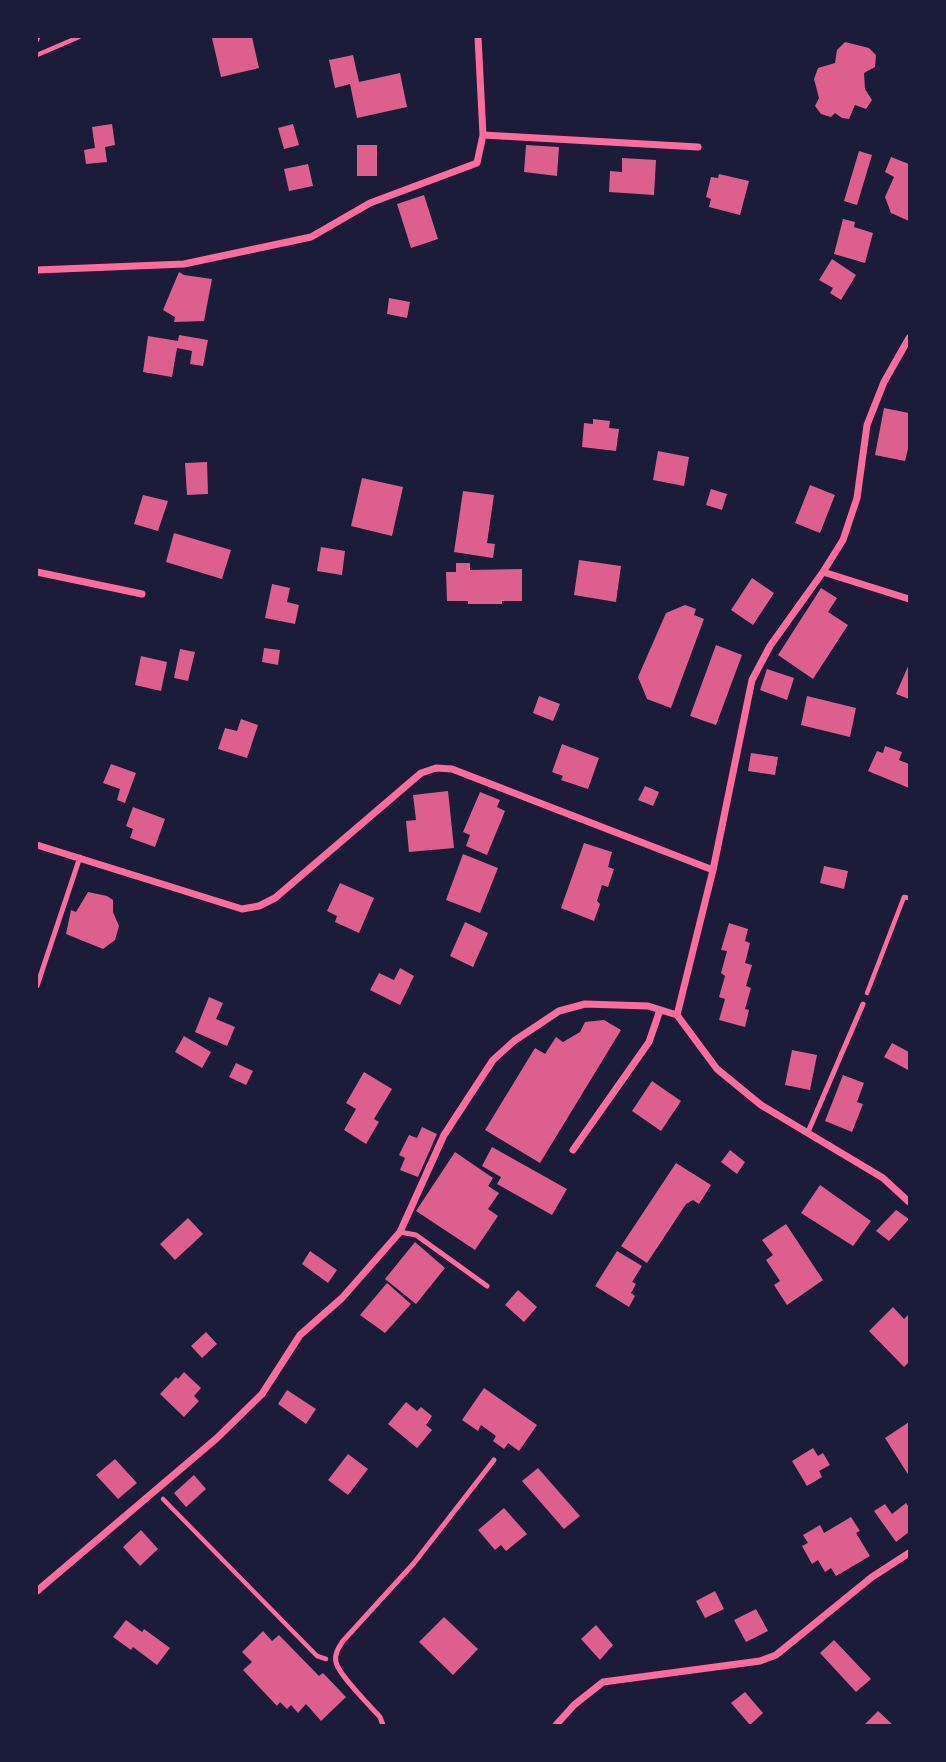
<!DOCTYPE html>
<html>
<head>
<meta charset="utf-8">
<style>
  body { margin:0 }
  #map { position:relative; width:946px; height:1762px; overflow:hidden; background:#1b1b3a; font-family:"Golos Text",sans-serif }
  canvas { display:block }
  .frame { position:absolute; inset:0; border:38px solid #1b1b3a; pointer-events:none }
</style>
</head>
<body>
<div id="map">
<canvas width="946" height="1762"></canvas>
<div class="frame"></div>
</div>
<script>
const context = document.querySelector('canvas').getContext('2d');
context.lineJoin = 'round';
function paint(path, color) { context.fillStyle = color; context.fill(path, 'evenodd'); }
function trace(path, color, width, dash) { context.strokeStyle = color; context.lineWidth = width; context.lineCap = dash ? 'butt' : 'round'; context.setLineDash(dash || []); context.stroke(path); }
const building = new Path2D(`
  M 218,37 L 252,37 L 259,68 L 221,77 L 212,38 Z
  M 845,42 L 869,48 L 876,55 L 875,67 L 864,73 L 865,89 L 872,100 L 866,109 L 855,105 L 849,119 L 842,118 L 835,113 L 831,117 L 821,114 L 815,106 L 819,98 L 814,79 L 818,68 L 835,63 L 837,50 Z
  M 353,55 L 359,82 L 400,73 L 407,107 L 357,118 L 350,84 L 335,88 L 329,60 Z
  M 112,124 L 115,145 L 105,147 L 107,162 L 86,164 L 84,150 L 95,148 L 92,127 Z
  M 293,124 L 299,145 L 284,149 L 278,128 Z
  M 357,145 L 377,145 L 377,176 L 357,176 Z
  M 526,145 L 559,147 L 557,176 L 524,172 Z
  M 859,151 L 872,155 L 857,205 L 844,201 Z
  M 891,157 L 909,164 L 909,221 L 891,213 L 885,197 L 894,177 L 885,172 Z
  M 622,158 L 656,160 L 654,195 L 609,192 L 610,171 L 622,172 Z
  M 308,164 L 313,186 L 289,191 L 284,169 Z
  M 719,174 L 749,181 L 740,215 L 709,207 L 711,199 L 706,197 L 711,177 L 718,178 Z
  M 424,195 L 438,239 L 411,248 L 397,204 Z
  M 843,219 L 855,222 L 854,227 L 873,233 L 865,263 L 834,254 Z
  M 832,259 L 856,275 L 841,300 L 830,293 L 833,288 L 819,280 Z
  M 179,272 L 184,275 L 212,279 L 204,321 L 174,322 L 175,317 L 163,310 Z
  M 389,298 L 410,302 L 407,318 L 387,314 Z
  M 179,335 L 208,340 L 203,366 L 190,364 L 192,351 L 177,348 L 172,377 L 143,372 L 148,336 L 178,341 Z
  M 884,408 L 909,413 L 909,445 L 905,461 L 875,455 Z
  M 593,419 L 610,421 L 609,428 L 619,429 L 616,451 L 582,447 L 584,423 L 593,424 Z
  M 658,451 L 689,457 L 684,486 L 653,480 Z
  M 207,462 L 208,494 L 187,495 L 185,463 Z
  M 362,478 L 403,487 L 392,536 L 351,526 Z
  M 810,485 L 835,495 L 820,533 L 795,523 Z
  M 711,489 L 727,494 L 722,510 L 706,505 Z
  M 463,491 L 494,495 L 487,543 L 495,544 L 493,558 L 454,552 Z
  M 143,495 L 168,501 L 158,531 L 134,524 Z
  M 174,533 L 231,550 L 222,579 L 166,562 Z
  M 321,547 L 345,551 L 342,575 L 317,571 Z
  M 579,560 L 621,566 L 616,602 L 574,595 Z
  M 456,563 L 470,563 L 470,570 L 522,569 L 522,601 L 502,601 L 502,604 L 468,604 L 468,601 L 447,601 L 446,572 L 456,572 Z
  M 752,578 L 774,593 L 753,625 L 731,610 Z
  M 272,584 L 290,588 L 287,602 L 299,605 L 295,624 L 265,618 Z
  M 821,588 L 837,598 L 828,612 L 848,625 L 813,679 L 778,655 Z
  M 685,605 L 696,609 L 694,615 L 704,619 L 671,708 L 647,699 L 638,677 L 666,613 Z
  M 716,645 L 742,655 L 716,725 L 690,716 Z
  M 264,648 L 280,650 L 278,665 L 262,662 Z
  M 180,649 L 195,652 L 188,681 L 174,678 Z
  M 141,656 L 167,662 L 161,691 L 135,685 Z
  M 909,664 L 909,699 L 896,694 Z
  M 767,669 L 794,678 L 787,700 L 760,690 Z
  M 539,696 L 560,704 L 553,721 L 533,713 Z
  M 807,696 L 856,708 L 850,737 L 801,725 Z
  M 241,719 L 258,725 L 247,758 L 218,749 L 225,728 L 237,731 Z
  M 562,744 L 599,758 L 588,789 L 561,780 L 563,776 L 552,772 Z
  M 885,746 L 902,752 L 899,760 L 909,764 L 909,788 L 868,771 L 877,751 L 883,753 Z
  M 751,753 L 778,757 L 775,775 L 748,771 Z
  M 111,764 L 136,773 L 125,803 L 117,800 L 120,789 L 103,783 Z
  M 645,786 L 659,792 L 653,806 L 638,800 Z
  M 448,791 L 454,848 L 409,852 L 406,821 L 416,820 L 413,795 Z
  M 480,792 L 500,800 L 497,807 L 505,811 L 487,855 L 466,846 L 470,835 L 463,832 Z
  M 133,807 L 165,819 L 155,847 L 130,838 L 133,829 L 126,826 Z
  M 584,843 L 612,852 L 608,867 L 614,869 L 608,887 L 602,885 L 597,901 L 600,904 L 594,921 L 561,908 Z
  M 463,854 L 498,868 L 480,913 L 446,900 Z
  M 824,866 L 848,871 L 844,889 L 820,883 Z
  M 340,883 L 374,898 L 359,933 L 335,922 L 337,916 L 327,911 Z
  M 88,892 L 107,896 L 113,900 L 113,912 L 119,926 L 115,940 L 103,949 L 66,934 L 71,910 L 76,912 Z
  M 465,922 L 488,933 L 473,967 L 450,956 Z
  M 729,923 L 748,929 L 745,941 L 750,943 L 745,963 L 752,965 L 746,986 L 751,988 L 745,1009 L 749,1010 L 745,1027 L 719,1020 L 725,999 L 719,997 L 725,976 L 721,973 L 727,951 L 721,950 Z
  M 400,968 L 414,976 L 400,1005 L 370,990 L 379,973 L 394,980 Z
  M 209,997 L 223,1003 L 216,1019 L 235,1027 L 227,1046 L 195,1032 Z
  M 604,1020 L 621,1030 L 540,1163 L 485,1130 L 535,1048 L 545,1054 L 556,1037 L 563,1042 L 580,1032 L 585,1022 Z
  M 184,1036 L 211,1052 L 202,1068 L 175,1052 Z
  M 892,1043 L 909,1052 L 908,1070 L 884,1057 Z
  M 792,1050 L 817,1055 L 810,1090 L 785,1085 Z
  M 236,1063 L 253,1071 L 246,1085 L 229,1077 Z
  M 364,1072 L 392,1089 L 374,1119 L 379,1122 L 366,1144 L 344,1130 L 356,1109 L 346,1103 Z
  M 843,1075 L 864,1083 L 857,1102 L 863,1104 L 852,1132 L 825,1121 Z
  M 652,1081 L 681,1101 L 661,1131 L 632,1111 Z
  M 422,1127 L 437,1134 L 418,1177 L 400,1170 L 405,1158 L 399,1155 L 409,1135 L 417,1138 Z
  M 492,1147 L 567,1189 L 552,1215 L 497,1184 L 501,1177 L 482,1166 Z
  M 730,1150 L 745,1162 L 737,1174 L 721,1162 Z
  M 455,1152 L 493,1178 L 488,1186 L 499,1193 L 488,1209 L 498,1216 L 475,1250 L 416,1211 Z
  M 676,1163 L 711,1185 L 699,1204 L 693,1200 L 686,1204 L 647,1263 L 621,1246 Z
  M 820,1185 L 871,1221 L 853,1246 L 801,1213 Z
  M 896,1210 L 909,1219 L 889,1241 L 876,1231 Z
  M 188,1218 L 203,1234 L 175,1260 L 160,1244 Z
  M 786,1224 L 823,1280 L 787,1305 L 774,1285 L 780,1281 L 766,1260 L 773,1255 L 762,1240 Z
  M 415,1242 L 445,1268 L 416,1304 L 385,1279 Z
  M 310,1251 L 337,1270 L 328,1283 L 302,1264 Z
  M 617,1251 L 642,1266 L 632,1282 L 636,1284 L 631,1293 L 635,1296 L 629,1307 L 595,1286 Z
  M 387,1283 L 411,1304 L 385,1333 L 360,1315 Z
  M 518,1290 L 537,1307 L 524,1322 L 505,1305 Z
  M 893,1307 L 904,1319 L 909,1314 L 909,1362 L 904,1367 L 869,1331 Z
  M 206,1332 L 217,1344 L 202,1358 L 191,1346 Z
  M 184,1372 L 201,1388 L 194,1396 L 199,1401 L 184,1417 L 160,1394 L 176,1377 L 178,1379 Z
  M 484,1388 L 537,1425 L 519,1451 L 508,1443 L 504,1449 L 493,1441 L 496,1436 L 481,1425 L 478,1431 L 462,1420 Z
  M 287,1390 L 316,1409 L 306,1424 L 278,1404 Z
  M 406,1402 L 417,1411 L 421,1407 L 432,1416 L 426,1425 L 432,1430 L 417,1448 L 388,1424 Z
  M 909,1422 L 909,1476 L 885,1438 Z
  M 813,1448 L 818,1456 L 823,1453 L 830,1465 L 819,1471 L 822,1477 L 807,1486 L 792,1461 Z
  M 348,1454 L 368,1469 L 348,1495 L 328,1480 Z
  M 115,1459 L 137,1483 L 118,1499 L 96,1475 Z
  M 538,1468 L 580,1516 L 564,1529 L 522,1481 Z
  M 194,1475 L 206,1489 L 186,1507 L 174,1493 Z
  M 906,1503 L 909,1507 L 909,1532 L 896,1542 L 874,1511 L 885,1504 L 892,1514 Z
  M 504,1508 L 527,1534 L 506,1551 L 501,1545 L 495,1550 L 478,1530 Z
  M 851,1517 L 860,1531 L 856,1533 L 870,1556 L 836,1576 L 831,1568 L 825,1572 L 818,1560 L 812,1564 L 802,1546 L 808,1543 L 803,1535 L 820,1525 L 824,1533 Z
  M 141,1530 L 158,1549 L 140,1566 L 123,1547 Z
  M 715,1591 L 724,1609 L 705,1618 L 696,1601 Z
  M 756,1609 L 768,1631 L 746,1642 L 734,1620 Z
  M 444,1617 L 478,1649 L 453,1675 L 419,1642 Z
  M 126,1620 L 142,1632 L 144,1629 L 170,1648 L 157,1665 L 133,1647 L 131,1650 L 113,1637 Z
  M 596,1625 L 613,1645 L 600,1660 L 581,1639 Z
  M 263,1631 L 272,1641 L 279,1635 L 319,1676 L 323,1673 L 346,1697 L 321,1721 L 306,1704 L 298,1713 L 291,1705 L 287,1709 L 280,1702 L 277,1706 L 243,1670 L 252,1662 L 242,1652 Z
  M 834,1640 L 871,1679 L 856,1692 L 820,1653 Z
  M 745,1692 L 763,1713 L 750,1725 L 731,1703 Z
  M 878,1711 L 893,1725 L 864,1725 Z`);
const path = new Path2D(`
  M 37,40 L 38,37
  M 37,55 L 79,37
  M 867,993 L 904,897 L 909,898
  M 163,1499 L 317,1656 L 326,1659`);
const service = new Path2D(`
  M 37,986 L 80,857
  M 808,1132 L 863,1004
  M 400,1232 L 416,1235 L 487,1286
  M 383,1725 L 380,1717 C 370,1706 338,1674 336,1662 C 334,1654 339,1647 343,1641 L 414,1563 L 494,1460`);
const minor = new Path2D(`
  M 483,135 L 698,147
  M 37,270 L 184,264 L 311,237 L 370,203 L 477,163 L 483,135 L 478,37
  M 37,572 L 142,594
  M 823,572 L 909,599
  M 37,845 L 242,909 L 259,906 L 275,898 L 421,773 L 436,768 L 452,769 L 713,870
  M 677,1015 L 717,1069 L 761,1105 L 883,1178 L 909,1202
  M 573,1150 L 649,1042 L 660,1010
  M 37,1591 L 217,1438 L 262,1394 L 300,1335 L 342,1298 L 400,1232 L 444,1135 L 493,1060 L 514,1041 L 559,1011 L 585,1004 L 648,1006 L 677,1015 L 713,870 L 752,680 L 770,646 L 823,572 L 843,540 L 857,498 L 867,425 L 884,382 L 909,338
  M 556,1725 L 574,1705 L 603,1682 L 760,1661 L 776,1655 L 872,1577 L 909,1553`);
paint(building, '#dd5f8e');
trace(path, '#ff6b9d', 4.5);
trace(service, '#ff6b9d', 5);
trace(minor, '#ff6b9d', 7);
</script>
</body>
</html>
